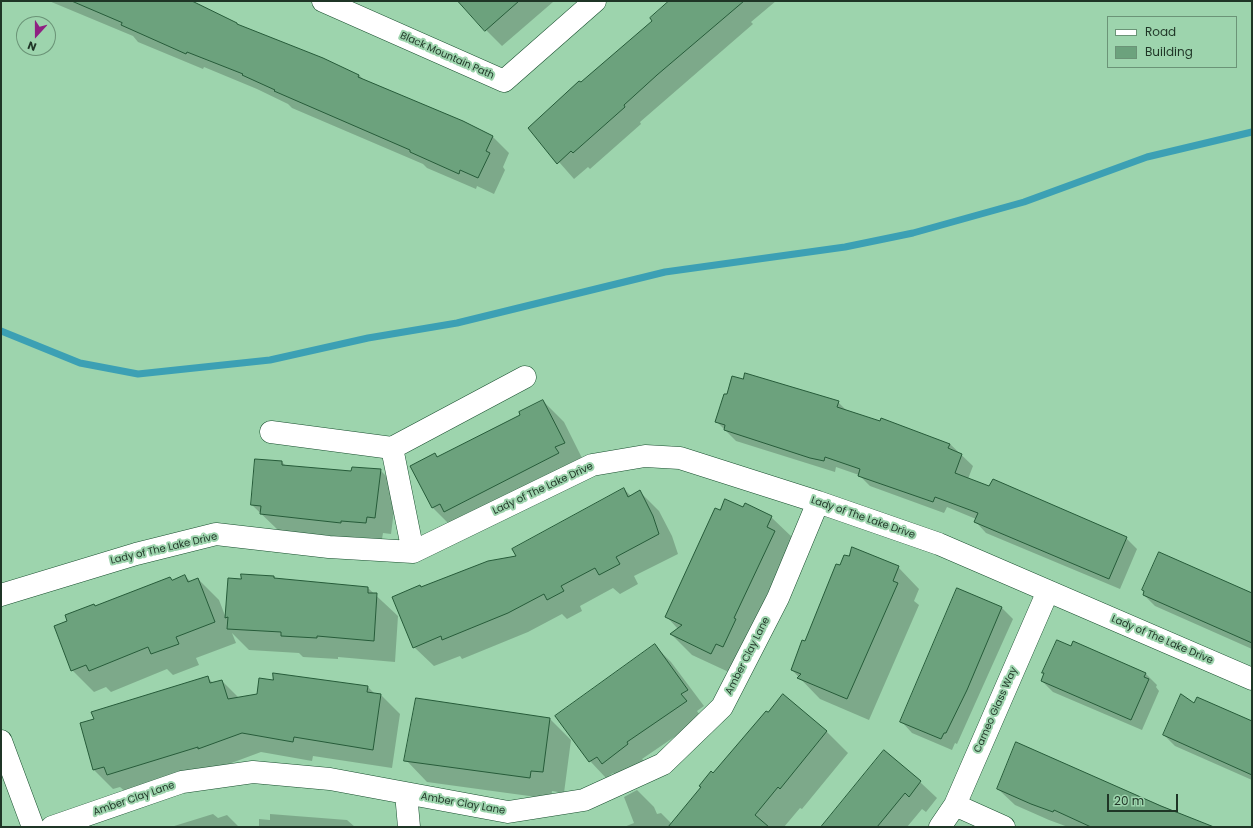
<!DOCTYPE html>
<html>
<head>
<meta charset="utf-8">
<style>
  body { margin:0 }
  #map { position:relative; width:1253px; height:828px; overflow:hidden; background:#9dd4ad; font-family:Poppins,sans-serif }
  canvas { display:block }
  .frame { position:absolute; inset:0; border:2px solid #1f3526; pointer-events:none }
  .legend { position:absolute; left:1107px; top:16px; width:130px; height:52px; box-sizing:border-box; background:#9dd4ad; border:1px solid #6b9477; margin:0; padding:5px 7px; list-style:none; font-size:12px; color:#1f3526 }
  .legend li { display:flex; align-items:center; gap:8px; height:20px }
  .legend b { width:20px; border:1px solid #6b9477 }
  .north { position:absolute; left:16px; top:16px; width:40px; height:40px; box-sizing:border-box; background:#9dd4ad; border:1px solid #6b9477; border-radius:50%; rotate:201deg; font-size:11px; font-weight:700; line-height:16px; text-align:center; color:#1f3526 }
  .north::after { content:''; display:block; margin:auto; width:14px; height:18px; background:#8f2082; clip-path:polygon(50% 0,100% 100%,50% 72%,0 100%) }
  .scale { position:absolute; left:1107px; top:794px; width:71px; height:18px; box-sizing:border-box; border:2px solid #1f3526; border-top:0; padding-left:5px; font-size:12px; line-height:14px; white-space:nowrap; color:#1f3526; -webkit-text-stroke:3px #9dd4ad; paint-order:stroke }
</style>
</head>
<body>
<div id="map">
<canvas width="1253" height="828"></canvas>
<div class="frame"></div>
<ul class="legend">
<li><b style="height:5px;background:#fff"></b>Road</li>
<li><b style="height:11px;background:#6ca27d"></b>Building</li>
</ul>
<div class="north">N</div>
<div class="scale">20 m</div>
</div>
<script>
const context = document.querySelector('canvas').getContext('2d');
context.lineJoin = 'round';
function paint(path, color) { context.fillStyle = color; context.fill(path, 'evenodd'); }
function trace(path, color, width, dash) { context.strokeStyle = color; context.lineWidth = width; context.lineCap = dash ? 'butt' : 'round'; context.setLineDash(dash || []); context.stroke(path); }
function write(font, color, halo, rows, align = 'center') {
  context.font = font + ' Poppins,sans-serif'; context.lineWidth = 4; context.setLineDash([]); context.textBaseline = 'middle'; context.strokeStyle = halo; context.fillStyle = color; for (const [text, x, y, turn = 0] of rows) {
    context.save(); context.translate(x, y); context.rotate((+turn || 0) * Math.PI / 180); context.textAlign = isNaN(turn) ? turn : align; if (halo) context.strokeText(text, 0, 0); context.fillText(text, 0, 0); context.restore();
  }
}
const shadow = new Path2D(`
  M 49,1 L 189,1 L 207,8 L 211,12 L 239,26 L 359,75 L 363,79 L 462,122 L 493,137 L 509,153 L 503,167 L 505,170 L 494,194 L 477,186 L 476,189 L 427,168 L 423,164 L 292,108 L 288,104 L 257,89 L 204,67 L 203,69 L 138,42 L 133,36 Z
  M 457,1 L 552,1 L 553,2 L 502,46 Z
  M 671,1 L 776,1 L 751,22 L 753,24 L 640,122 L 641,124 L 590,169 L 588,167 L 574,179 L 529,128 L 654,21 Z
  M 543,401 L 564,422 L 585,464 L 454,529 L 433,508 L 412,466 L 435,454 L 438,458 L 522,415 Z
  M 838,402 L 848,412 L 950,444 L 973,466 L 968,479 L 1126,538 L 1137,549 L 1120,589 L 986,533 L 975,521 L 976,519 L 947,507 L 944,513 L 870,486 L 859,475 L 836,467 L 835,472 L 736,441 L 716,421 Z
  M 256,460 L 282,462 L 286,466 L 352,472 L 380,470 L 397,487 L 391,534 L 383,533 L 382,539 L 357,537 L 357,539 L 278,530 L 252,505 Z
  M 624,489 L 631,496 L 640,492 L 659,511 L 672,536 L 678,554 L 634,576 L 638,584 L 620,594 L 613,588 L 580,606 L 582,611 L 567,619 L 562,614 L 528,632 L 462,659 L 460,656 L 434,666 L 414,647 L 421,588 L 517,557 Z
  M 744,508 L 771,517 L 793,538 L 733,674 L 692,655 L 671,634 L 678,629 L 667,617 L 721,512 Z
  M 898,567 L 919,589 L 914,601 L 919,605 L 869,720 L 820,699 L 792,670 L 806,642 Z
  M 185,576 L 191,582 L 198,579 L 219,600 L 226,618 L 242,580 L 274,577 L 276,579 L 368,588 L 398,616 L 395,662 L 338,657 L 338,659 L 303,657 L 299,653 L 249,650 L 232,633 L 236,643 L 196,658 L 199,665 L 173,675 L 167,669 L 111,692 L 106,687 L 94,692 L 72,670 L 55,626 L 96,607 L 170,578 L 173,581 Z
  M 958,589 L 1002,608 L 1013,619 L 957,744 L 955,743 L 952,750 L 912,733 L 901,721 Z
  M 1252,594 L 1252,649 L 1155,606 L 1144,595 Z
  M 655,646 L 671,662 L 704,706 L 697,711 L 702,718 L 642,759 L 644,761 L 619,779 L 613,773 L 606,778 L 590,761 Z
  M 1043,672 L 1146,674 L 1157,685 L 1156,687 L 1159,691 L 1142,730 L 1053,692 L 1042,681 L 1045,674 Z
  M 207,677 L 213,683 L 222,681 L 239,698 L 368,687 L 375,694 L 381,695 L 400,714 L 392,768 L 313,756 L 312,761 L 261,752 L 218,768 L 127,793 L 120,787 L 113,789 L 94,770 L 82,724 Z
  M 783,696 L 827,732 L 848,753 L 802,809 L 800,808 L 784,827 L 705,827 L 713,774 Z
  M 416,699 L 550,719 L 571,740 L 564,793 L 552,791 L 551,799 L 427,782 L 406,760 Z
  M 1194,704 L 1252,722 L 1252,780 L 1175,746 L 1164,735 Z
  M 1017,744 L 1211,827 L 1068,827 L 1049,820 L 1015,805 L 998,789 Z
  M 920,782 L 937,798 L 926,812 L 922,809 L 907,827 L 822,827 Z
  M 637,790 L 654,807 L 657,814 L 661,813 L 672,824 L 686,827 L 624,827 L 634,823 L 624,797 Z
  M 213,814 L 218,818 L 227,815 L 239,827 L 171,827 Z
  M 270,814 L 347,820 L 355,827 L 259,827 L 259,819 L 270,820 Z`);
const stream = new Path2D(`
  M 1,331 L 80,363 L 138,374 L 270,360 L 368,338 L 457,323 L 665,272 L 845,247 L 913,233 L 1024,202 L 1147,157 L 1252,132`);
const building = new Path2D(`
  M 72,1 L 192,1 L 237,23 L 237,24 L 323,58 L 359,75 L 358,77 L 463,121 L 493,136 L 486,151 L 490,153 L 478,178 L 460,170 L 459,174 L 410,152 L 410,150 L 274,91 L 275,90 L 242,75 L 243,74 L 187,52 L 186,54 L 121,25 L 122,23 Z
  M 458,1 L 519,1 L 485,31 Z
  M 669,1 L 744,1 L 657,75 L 624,105 L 625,107 L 573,153 L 571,151 L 557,164 L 528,128 L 579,81 L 581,82 L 652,21 L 650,18 Z
  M 745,373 L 839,401 L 837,407 L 880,421 L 881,418 L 950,444 L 948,448 L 962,454 L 955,473 L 989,486 L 993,479 L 1127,537 L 1109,579 L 974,522 L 978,513 L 935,497 L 933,502 L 858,476 L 860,469 L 825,457 L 824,461 L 810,458 L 724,430 L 725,425 L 715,422 L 724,394 L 727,394 L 732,376 L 743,379 Z
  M 543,400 L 565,443 L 555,447 L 559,453 L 444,512 L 440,504 L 432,508 L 410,466 L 435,453 L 437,457 L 520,415 L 519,412 Z
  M 255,459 L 282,461 L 282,465 L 351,471 L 352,467 L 381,469 L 375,518 L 367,517 L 366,523 L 341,521 L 341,523 L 260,514 L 261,506 L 251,505 Z
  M 624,488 L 628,497 L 640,490 L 653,516 L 659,534 L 616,557 L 620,564 L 599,575 L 595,568 L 561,586 L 564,591 L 547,600 L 544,594 L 508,613 L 442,640 L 441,636 L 413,648 L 392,597 L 420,585 L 421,587 L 488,561 L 516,556 L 512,549 Z
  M 725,499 L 743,507 L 745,503 L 772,516 L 767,527 L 775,531 L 734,618 L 736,619 L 723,647 L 716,644 L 711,654 L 670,634 L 682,625 L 665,617 L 715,508 L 720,510 Z
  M 852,547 L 899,566 L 893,581 L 898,583 L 847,699 L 797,678 L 801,674 L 791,670 L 802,640 L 805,641 L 836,564 L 840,565 L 844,555 L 849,556 Z
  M 1159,552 L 1252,593 L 1252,643 L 1143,595 L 1144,591 L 1142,590 Z
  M 241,574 L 274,576 L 274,578 L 368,587 L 368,593 L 377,593 L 374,641 L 317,636 L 317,638 L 281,636 L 281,632 L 227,629 L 228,617 L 225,618 L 228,578 L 241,579 Z
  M 185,575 L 188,582 L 198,578 L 215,622 L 176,637 L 179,644 L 151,654 L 148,647 L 89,671 L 86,665 L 71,671 L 54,626 L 67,621 L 65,615 L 94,604 L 95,606 L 170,577 L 172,580 Z
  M 957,588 L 1002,607 L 967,690 L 946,733 L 944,733 L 941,739 L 900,722 Z
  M 1057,640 L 1071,646 L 1073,641 L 1146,673 L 1144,677 L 1149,679 L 1131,720 L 1041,681 L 1044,673 L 1042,673 Z
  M 655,644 L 688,690 L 681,694 L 687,701 L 627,742 L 628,744 L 602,764 L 597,757 L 589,762 L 555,716 Z
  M 273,673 L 368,686 L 367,692 L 381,694 L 373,750 L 294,737 L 293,742 L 242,733 L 198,749 L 198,747 L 107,775 L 104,767 L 93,770 L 80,723 L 94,719 L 91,712 L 208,676 L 210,683 L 222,680 L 228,699 L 257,694 L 259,678 L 273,680 Z
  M 783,694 L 827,731 L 780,789 L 778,787 L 755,815 L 769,827 L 668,827 L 701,787 L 699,786 L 711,771 L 713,773 L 766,711 L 768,712 Z
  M 1181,694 L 1194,703 L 1197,697 L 1252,721 L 1252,775 L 1163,735 Z
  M 416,698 L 550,718 L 543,772 L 531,771 L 530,778 L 404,761 Z
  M 1016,742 L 1161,806 L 1214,827 L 1091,827 L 1054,810 L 1053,812 L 1031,804 L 997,789 Z
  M 884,750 L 921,781 L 909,797 L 905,793 L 877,827 L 821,827 Z`);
const minor = new Path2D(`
  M 323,1 L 504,81 L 595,1
  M 271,432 L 392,448 L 525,377
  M 392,448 L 413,552
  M 1,595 L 136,554 L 216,534 L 329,547 L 413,552 L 592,465 L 645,456 L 680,458 L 818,502 L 939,544 L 1252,679
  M 1,741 L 33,827
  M 406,793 L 409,827
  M 955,805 L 1004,827
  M 52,827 L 182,782 L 253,772 L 330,779 L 508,812 L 584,800 L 663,764 L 722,707 L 778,598 L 818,502
  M 940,827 L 955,805 L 1048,591`);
const streetNames = [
  ["Black Mountain Path",447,56,24],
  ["Lady of The Lake Drive",543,489,-25],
  ["Lady of The Lake Drive",863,518,19],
  ["Lady of The Lake Drive",164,549,-13],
  ["Lady of The Lake Drive",1162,640,23],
  ["Amber Clay Lane",748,656,-63],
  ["Cameo Glass Way",996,710,-66],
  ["Amber Clay Lane",134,799,-19],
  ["Amber Clay Lane",463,804,10]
];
paint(shadow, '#0003');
trace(stream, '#3ca0b4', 7);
paint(building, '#6ca27d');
trace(building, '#265b39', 1);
trace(minor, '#174e2d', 23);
trace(minor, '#fff', 22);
write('10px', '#1f3526', '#9dd4ad', streetNames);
</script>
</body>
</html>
